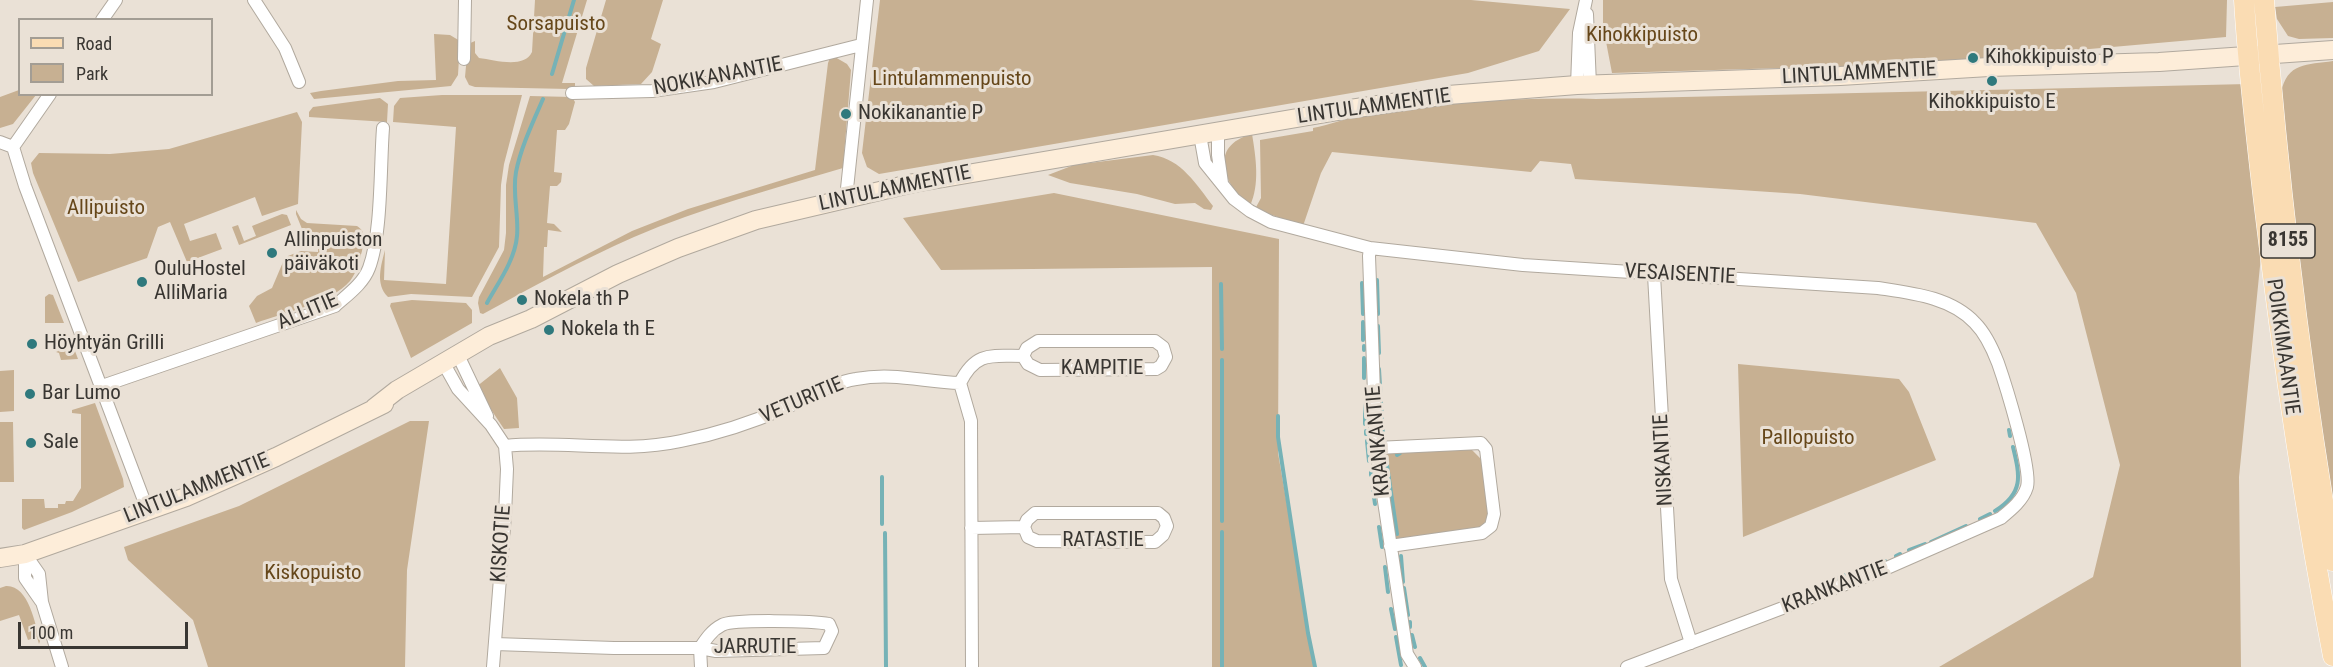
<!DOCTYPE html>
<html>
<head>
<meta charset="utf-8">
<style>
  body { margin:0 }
  #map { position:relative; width:2333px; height:667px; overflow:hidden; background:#eae1d6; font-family:"Roboto Condensed",sans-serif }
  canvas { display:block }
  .legend { position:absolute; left:18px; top:18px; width:195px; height:78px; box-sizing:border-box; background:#eae1d6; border:2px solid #a39d94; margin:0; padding:8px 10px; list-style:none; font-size:18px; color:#393632 }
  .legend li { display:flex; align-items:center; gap:12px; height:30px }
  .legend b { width:30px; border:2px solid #a39d94 }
  .scale { position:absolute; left:18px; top:622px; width:170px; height:27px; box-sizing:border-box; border:3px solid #393632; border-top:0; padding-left:8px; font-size:18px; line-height:21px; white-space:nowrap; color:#393632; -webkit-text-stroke:4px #eae1d6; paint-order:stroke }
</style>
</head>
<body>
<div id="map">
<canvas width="2333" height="667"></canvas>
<ul class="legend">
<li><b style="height:8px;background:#fadcb3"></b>Road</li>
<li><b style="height:16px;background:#c7b092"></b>Park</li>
</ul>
<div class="scale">100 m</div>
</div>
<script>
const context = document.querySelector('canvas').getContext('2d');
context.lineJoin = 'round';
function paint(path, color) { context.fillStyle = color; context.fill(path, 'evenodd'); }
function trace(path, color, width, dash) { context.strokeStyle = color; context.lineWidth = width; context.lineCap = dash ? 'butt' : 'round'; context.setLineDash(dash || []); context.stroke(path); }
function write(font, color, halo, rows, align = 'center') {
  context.font = font + ' "Roboto Condensed",sans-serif'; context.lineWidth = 6; context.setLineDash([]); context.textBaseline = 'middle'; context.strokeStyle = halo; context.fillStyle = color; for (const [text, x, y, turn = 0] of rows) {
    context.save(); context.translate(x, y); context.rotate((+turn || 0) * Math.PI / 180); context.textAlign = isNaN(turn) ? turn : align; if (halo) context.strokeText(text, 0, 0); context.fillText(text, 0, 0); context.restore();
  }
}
const green = new Path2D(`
  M 535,0 L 587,0 L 562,83 L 575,83 L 575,87 L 569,89 L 475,87 L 469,85 L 465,77 L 468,44 L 475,41 L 475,53 L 479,58 C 495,60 524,69 532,52 Z
  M 606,0 L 663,0 L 651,39 L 661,44 L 652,72 L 641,84 L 594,86 L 586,79 L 586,68 Z
  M 880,0 L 1471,0 L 1570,9 L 1539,51 L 1468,73 L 879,174 L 867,167 L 862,153 Z
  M 1603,0 L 2227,0 L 2226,37 L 1919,64 L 1612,73 L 1603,26 Z
  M 2333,2 L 2333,38 L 2299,39 L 2288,36 L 2277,19 L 2275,7 Z
  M 434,34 L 450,35 L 460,41 L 458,75 L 451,86 L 314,99 L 310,93 L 321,91 L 398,81 L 436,80 Z
  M 835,57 L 847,64 L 851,70 L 843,168 C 773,189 701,208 634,237 C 582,260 532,287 483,314 L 480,313 L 478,303 L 479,297 L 504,250 L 506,233 L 506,185 L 509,165 L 530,96 L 572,97 L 575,102 L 569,124 L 565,130 L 557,130 L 554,172 L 562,173 L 561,182 L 557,186 L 550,186 L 547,223 L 554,224 L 562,232 L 548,230 L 547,247 L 544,247 L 543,277 L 632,231 L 688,209 L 815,170 L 828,63 L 830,58 Z
  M 2333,61 L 2333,504 L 2302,311 L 2281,93 C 2287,62 2307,65 2333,61 Z
  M 2248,84 L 2261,256 L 2239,477 L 2241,667 L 1939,667 L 2093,577 L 2120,465 L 2076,293 L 2036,223 L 1800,194 L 1575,179 L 1571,164 L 1540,161 L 1531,172 L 1332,152 L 1321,173 L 1303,226 L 1255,209 L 1261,198 L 1260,140 L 1313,131 L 1313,128 C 1329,125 1345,118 1362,116 C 1439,103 1517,97 1596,99 Z
  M 19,90 L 20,94 L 36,95 L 13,124 L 0,128 L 0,97 Z
  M 442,95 L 522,95 L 504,164 L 501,185 L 499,247 L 472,297 L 411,294 L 388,297 C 375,284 381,266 385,250 L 384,280 L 446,284 L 456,127 L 393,122 L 394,106 L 400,98 Z
  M 380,98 L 388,104 L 387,122 L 309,117 L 309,112 L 313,107 Z
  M 297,112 L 302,122 L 298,204 L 262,216 L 255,197 L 184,224 L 190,241 L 216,233 L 222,249 L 187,262 L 170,222 L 158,227 L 147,258 L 78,282 L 33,173 L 31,163 L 39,153 L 110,154 L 169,149 Z
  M 1252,134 C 1256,158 1260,184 1250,206 C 1223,184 1208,146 1252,134 Z
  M 1153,155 C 1181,159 1197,185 1213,206 L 1211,210 L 1204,209 L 1195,203 L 1175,204 L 1137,194 L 1070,183 L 1048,175 L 1074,165 Z
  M 1054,193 L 1279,239 L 1278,453 L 1315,667 L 1212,667 L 1212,267 L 941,270 L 903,218 Z
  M 296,210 L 301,219 L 307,223 L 357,226 C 367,232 364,241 362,251 C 359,261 357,272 350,281 C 331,303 283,313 256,323 L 249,306 L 257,296 L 272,288 L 283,262 L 288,256 L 301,251 L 318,252 L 318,245 L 308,244 L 296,214 Z
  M 282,214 L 287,215 L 291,225 L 239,245 L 232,227 L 238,225 L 244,241 L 256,236 L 252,226 Z
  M 49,294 L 53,295 L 64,323 L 45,323 L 45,297 Z
  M 412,300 L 466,303 L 472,310 L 472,323 L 411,358 L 390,306 L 391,303 Z
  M 55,333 L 69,335 L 78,359 L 61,360 L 59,353 L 53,351 L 51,334 Z
  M 1738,364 L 1899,379 L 1909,392 L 1936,460 L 1743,537 Z
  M 500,368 L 517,398 L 519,428 L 504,429 L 476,387 Z
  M 14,370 L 14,411 L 0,412 L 0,371 Z
  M 95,403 L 123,479 L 124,487 L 72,512 L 24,530 L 22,528 L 22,499 L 44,499 L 45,508 L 58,508 L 58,504 L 65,504 L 66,501 L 73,501 L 81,488 L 81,414 L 72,413 L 72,410 Z
  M 410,421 L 429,421 L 407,570 L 405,667 L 208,667 L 193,620 L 128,560 L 124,547 L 239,506 Z
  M 0,422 L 13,422 L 14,482 L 0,482 Z
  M 1470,448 L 1481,459 L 1488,513 L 1487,519 L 1480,529 L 1399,540 L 1394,537 L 1382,459 L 1386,453 Z
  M 6,586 C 29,585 35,624 40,641 L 39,644 L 37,637 L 28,640 L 19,615 L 0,621 L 0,588 Z`);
const stream = new Path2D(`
  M 552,74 L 574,0
  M 1377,280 L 1378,314
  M 1362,283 L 1363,314
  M 1221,284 L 1222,349
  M 487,303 C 498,283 515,260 517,236 C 519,215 512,194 516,172 C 521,147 533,122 543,99
  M 1363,322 L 1363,340
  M 1378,326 L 1379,353
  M 1364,346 L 1364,350
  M 1364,358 L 1364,378
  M 1379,369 L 1383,435
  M 1364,390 L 1365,394
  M 1365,402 L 1365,424
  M 1278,416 L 1278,437 L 1308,633 L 1315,667
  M 2009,430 L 2010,436
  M 1366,431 L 1366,434
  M 1367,441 L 1369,461
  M 1397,455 L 1400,453
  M 1386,458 L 1397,534
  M 1371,472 L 1371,475
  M 1372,482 L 1375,504
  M 1995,511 C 2024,493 2020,476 2013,447
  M 1980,519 L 1990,514
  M 1222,521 L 1222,360
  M 882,524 L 882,477
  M 1379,527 L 1382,547
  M 885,533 L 886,667
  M 1931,542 L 1966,526
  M 1909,550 L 1925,544
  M 1401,556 L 1403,582
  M 1896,556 L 1900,554
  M 1385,567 L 1388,592
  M 1830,581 L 1885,561
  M 1404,588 L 1408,615
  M 1391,609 L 1395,629
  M 1410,622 L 1410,627
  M 1412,635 L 1415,647
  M 1396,637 L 1401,665
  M 1420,658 L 1425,667
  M 1222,667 L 1222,532`);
const street = new Path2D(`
  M 254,0 L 285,48 L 299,82
  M 1587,14 L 1590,85
  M 102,20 L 116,0
  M 464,59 L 465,0
  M 1577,85 L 1579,33 L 1586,0
  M 572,93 L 652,91 L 714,82 L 861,45
  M 1218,132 L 1218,155 L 1222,183
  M 1200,135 L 1205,163 L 1234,199 L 1250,211 L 1271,222 L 1370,248 L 1523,265 L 1878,288 C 1911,293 1951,297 1975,323 C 1985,333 1993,350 1998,363 C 2005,383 2032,469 2027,487 C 2023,500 2012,509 2001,518 L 1880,571 L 1627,667
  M 0,142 L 13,147
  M 13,147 L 25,186 L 148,511
  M 13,147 L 50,94
  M 846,198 L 867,0
  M 1370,248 L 1369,256 L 1376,448 L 1407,654 L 1415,667
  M 1654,275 L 1671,579 L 1691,643
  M 458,355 L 487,416
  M 444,364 L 458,389 L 491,425 L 505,446 L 507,469 L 505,515 L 493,667
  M 960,383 C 976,351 991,356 1023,356 L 1028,364 L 1040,370 L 1156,369 L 1161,366 L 1166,357 L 1163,347 L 1155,341 L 1038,341 L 1027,348 L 1023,356
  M 960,383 L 971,421 L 972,667
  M 102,386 L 335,306 C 347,295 363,284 369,268 C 382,233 380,167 383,128
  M 505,446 C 564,440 621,454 681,441 C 717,434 751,423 785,408 C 808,398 831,383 856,379 C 894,372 924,382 960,383
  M 1376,448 L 1481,443 L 1486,449 L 1494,514 L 1491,526 L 1482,533 L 1390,546
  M 971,528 L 1024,527 L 1027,520 L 1035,513 L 1158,513 L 1164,518 L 1167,526 L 1163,535 L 1155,542 L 1037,541 L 1028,537 L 1024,527
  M 25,554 L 39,574 L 42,602 L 62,667
  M 25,554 L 25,578 L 41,601
  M 495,644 L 614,648 L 700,648 L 716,651 L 824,648 L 832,631 L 829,624 C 814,621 733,619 722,625 C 712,630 706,639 700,648
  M 700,648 L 701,667`);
const secondary = new Path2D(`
  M 374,408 L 397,390 L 489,336 L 531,319 L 618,274 L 678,248 L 756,220 L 914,183 L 1350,109 L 1448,95 L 1577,85 L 1840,76 L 1989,67 L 2159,62 L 2333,50
  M 0,558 L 25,554 L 186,497 L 276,457 L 384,404`);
const primary = new Path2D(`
  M 2244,0 C 2248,68 2256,135 2264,203 C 2282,355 2304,506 2333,656
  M 2264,0 C 2279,188 2301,375 2333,561`);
const markers = [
  [1973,58,6,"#2f797d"],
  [1992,81,6,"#2f797d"],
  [846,114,6,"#2f797d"],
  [272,253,6,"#2f797d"],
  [142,282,6,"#2f797d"],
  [522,300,6,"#2f797d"],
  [549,330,6,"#2f797d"],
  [32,344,6,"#2f797d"],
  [30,394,6,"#2f797d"],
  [31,443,6,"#2f797d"]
];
const shields = [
  [2288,241,54]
];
const shieldNames = [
  ["8155",2288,241]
];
const parkNames = [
  ["Sorsapuisto",556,25],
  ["Kihokkipuisto",1642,36],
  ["Lintulammenpuisto",952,80],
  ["Allipuisto",106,209],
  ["Pallopuisto",1808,439],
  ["Kiskopuisto",313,574]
];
const poiNames = [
  ["Kihokkipuisto P",1985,58],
  ["Kihokkipuisto E",1992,103,"center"],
  ["Nokikanantie P",858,114],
  ["Allinpuiston",284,241],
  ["päiväkoti",284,265],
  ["OuluHostel",154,270],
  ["AlliMaria",154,294],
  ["Nokela th P",534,300],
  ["Nokela th E",561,330],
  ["Höyhtyän Grilli",44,344],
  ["Bar Lumo",42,394],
  ["Sale",43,443]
];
const streetNames = [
  ["LINTULAMMENTIE",1859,74,-3],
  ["NOKIKANANTIE",718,77,-11],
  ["LINTULAMMENTIE",1374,107,-8],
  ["LINTULAMMENTIE",895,189,-12],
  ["VESAISENTIE",1680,275,3],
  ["ALLITIE",308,312,-23],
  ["POIKKIMAANTIE",2282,347,82],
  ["KAMPITIE",1102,369],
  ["VETURITIE",802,401,-23],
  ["KRANKANTIE",1379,441,-95],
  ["NISKANTIE",1664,460,-93],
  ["LINTULAMMENTIE",197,489,-22],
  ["RATASTIE",1103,541],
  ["KISKOTIE",502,544,-86],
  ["KRANKANTIE",1835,588,-21],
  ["JARRUTIE",755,648]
];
paint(green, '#c7b092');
trace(stream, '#76b2b6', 4);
trace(street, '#b1a99e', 14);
trace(secondary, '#b1a99e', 20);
trace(primary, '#fff', 21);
trace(street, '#fff', 12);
trace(secondary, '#fdedd9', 18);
trace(primary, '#fadcb3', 20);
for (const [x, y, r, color] of markers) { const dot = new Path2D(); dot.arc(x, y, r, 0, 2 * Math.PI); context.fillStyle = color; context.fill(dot); trace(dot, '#eae1d6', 2); }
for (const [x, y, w] of shields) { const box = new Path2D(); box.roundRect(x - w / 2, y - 17, w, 34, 4.5); context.fillStyle = '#eae1d6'; context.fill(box); trace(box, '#393632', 1.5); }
write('bold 20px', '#393632', null, shieldNames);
write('21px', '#66471a', '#eae1d6', parkNames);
write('21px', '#393632', '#eae1d6', poiNames, 'left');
write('21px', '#393632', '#eae1d6', streetNames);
</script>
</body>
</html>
